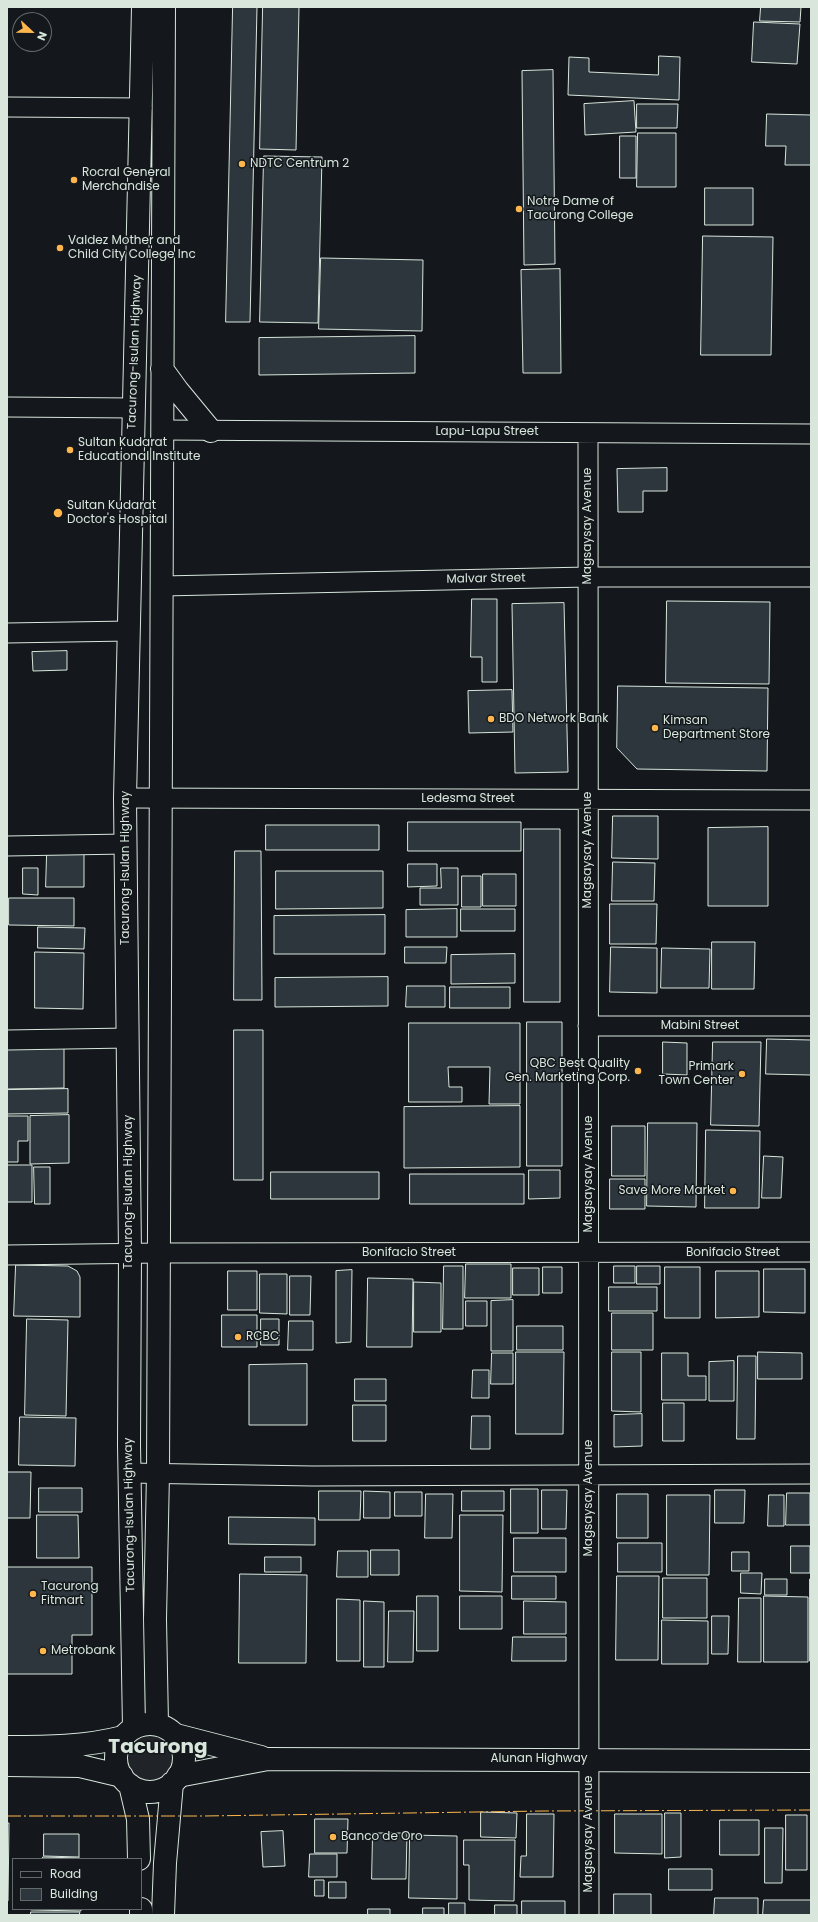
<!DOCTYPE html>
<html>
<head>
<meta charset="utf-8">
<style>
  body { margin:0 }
  #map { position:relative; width:818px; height:1922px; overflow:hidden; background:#14181c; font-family:Poppins,sans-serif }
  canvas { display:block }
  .frame { position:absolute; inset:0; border:8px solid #d8e6dc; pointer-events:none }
  .legend { position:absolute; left:12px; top:1858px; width:130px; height:52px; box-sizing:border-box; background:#14181c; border:1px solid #626a69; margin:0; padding:5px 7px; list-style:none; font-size:12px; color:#d8e6dc }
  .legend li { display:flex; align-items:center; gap:8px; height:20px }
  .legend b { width:20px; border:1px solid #626a69 }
  .north { position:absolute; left:12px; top:12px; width:40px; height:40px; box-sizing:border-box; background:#14181c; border:1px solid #626a69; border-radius:50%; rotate:112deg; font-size:11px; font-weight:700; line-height:16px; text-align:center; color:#d8e6dc }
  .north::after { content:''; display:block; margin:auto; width:14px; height:18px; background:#ffb74d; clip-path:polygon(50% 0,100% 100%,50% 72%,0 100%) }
</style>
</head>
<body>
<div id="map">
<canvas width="818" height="1922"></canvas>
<div class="frame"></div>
<ul class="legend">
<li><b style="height:5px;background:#14181c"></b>Road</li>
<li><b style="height:11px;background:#2c363c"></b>Building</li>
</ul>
<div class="north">N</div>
</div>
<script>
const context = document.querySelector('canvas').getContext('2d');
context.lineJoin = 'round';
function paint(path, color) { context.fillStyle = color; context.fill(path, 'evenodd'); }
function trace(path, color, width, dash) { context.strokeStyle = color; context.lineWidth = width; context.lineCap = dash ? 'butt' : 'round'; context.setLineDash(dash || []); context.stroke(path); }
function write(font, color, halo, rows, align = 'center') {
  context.font = font + ' Poppins,sans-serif'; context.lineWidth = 3; context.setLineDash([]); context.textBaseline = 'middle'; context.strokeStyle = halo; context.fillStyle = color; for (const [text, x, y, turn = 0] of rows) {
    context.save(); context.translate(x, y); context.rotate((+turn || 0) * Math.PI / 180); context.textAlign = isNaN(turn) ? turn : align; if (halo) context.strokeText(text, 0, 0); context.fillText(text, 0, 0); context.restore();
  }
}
const green = new Path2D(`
  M126 1758a24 24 0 1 1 48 0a24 24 0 1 1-48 0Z`);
const building = new Path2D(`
  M 233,7 L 257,7 L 250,322 L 226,322 Z
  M 263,7 L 299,7 L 296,150 L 260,149 Z
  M 761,7 L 801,7 L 800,22 L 760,21 Z
  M 754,22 L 800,24 L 797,64 L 752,62 Z
  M 659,56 L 680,57 L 679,100 L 568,95 L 569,57 L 589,58 L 589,72 L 658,75 Z
  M 553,70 L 555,264 L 524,265 L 522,71 Z
  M 634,101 L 636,132 L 585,135 L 584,104 Z
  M 637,104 L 678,104 L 677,128 L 637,128 Z
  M 767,114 L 811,115 L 811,165 L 785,165 L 786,146 L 766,146 Z
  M 638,133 L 676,133 L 676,187 L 637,187 Z
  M 620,136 L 636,136 L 636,178 L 620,178 Z
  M 264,156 L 322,157 L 318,323 L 260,322 Z
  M 705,188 L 753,188 L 753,225 L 705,225 Z
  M 703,236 L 773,237 L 771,355 L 701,355 Z
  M 321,258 L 423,260 L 422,331 L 319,329 Z
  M 560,269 L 561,373 L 523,373 L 521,270 Z
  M 415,336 L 415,373 L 259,375 L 259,338 Z
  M 667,468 L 667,491 L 643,491 L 643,512 L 618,512 L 617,469 Z
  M 472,599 L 497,599 L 497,682 L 482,682 L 482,657 L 471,657 Z
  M 667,601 L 770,602 L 769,684 L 666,683 Z
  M 564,603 L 568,772 L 515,773 L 512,604 Z
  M 67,651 L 67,670 L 33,671 L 32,652 Z
  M 618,686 L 768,688 L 767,771 L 637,769 L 617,748 Z
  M 512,690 L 513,732 L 469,733 L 468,691 Z
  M 613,816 L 658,816 L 658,859 L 612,858 Z
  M 408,822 L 521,822 L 521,851 L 408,851 Z
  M 266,825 L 379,825 L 379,850 L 266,850 Z
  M 768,827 L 768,906 L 708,906 L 708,828 Z
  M 524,829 L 560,829 L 560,1002 L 524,1002 Z
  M 235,851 L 261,851 L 262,1000 L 234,1000 Z
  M 47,854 L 84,854 L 84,887 L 46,887 Z
  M 613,862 L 655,863 L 654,901 L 612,901 Z
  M 408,864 L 437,864 L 437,886 L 408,887 Z
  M 23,868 L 38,868 L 38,895 L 23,894 Z
  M 441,868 L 458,868 L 458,905 L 420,905 L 420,888 L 441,888 Z
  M 276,871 L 383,871 L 383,908 L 276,909 Z
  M 483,874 L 516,874 L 516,906 L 483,906 Z
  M 462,876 L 481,876 L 481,907 L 462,907 Z
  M 9,898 L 74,898 L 74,926 L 9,925 Z
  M 610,904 L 657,904 L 656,944 L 610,944 Z
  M 457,909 L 457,937 L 406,937 L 406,910 Z
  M 461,909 L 515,909 L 515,931 L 461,931 Z
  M 385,915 L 385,954 L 274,954 L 274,916 Z
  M 38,927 L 85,928 L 84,949 L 38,948 Z
  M 712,942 L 755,942 L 754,989 L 712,989 Z
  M 405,947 L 447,947 L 446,963 L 405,963 Z
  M 611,947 L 657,948 L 657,993 L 610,992 Z
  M 662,948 L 710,949 L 709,988 L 661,988 Z
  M 35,952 L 84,953 L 83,1009 L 35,1008 Z
  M 515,954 L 515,983 L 451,984 L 451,955 Z
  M 388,977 L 388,1006 L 275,1007 L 275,978 Z
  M 407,986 L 445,986 L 445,1007 L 406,1007 Z
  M 450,987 L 510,987 L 510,1008 L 450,1008 Z
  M 527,1022 L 562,1022 L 562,1166 L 527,1166 Z
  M 409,1023 L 520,1023 L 520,1104 L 489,1104 L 490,1067 L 448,1067 L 449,1087 L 462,1087 L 462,1102 L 409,1102 Z
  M 234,1030 L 263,1030 L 263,1180 L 234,1180 Z
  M 767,1039 L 811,1040 L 811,1075 L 766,1074 Z
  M 663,1042 L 687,1043 L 687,1075 L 663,1074 Z
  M 713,1042 L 761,1042 L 759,1126 L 711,1125 Z
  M 64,1045 L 64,1088 L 7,1089 L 7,1046 Z
  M 68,1089 L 68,1113 L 7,1114 L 7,1090 Z
  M 520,1106 L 520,1167 L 404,1168 L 404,1107 Z
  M 69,1115 L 69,1163 L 30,1164 L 30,1116 Z
  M 7,1116 L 28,1116 L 28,1141 L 18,1141 L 18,1162 L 7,1162 Z
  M 648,1123 L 697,1123 L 696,1207 L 647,1206 Z
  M 612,1126 L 645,1126 L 645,1176 L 612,1176 Z
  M 706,1130 L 760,1131 L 759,1208 L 705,1208 Z
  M 764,1156 L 783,1157 L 781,1198 L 762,1198 Z
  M 7,1165 L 32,1165 L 32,1202 L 7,1202 Z
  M 34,1167 L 50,1167 L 50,1204 L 35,1204 Z
  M 529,1170 L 560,1170 L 560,1198 L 529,1199 Z
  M 271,1172 L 379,1172 L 379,1199 L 271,1199 Z
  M 410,1174 L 524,1174 L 524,1204 L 410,1204 Z
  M 610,1179 L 645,1179 L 645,1209 L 610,1209 Z
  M 466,1264 L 511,1264 L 511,1298 L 465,1298 Z
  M 16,1265 L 68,1266 L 77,1271 L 80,1277 L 80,1317 L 14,1316 Z
  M 444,1266 L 463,1266 L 463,1329 L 443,1329 Z
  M 614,1266 L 635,1266 L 635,1283 L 614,1283 Z
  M 637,1266 L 660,1266 L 660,1284 L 637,1284 Z
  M 543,1267 L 562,1267 L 562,1293 L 543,1293 Z
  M 665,1267 L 700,1267 L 700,1318 L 665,1318 Z
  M 513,1268 L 539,1268 L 539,1295 L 513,1295 Z
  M 764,1269 L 805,1269 L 805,1313 L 764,1312 Z
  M 352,1270 L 351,1342 L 336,1343 L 336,1271 Z
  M 228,1271 L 257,1271 L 257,1310 L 228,1310 Z
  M 716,1271 L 759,1271 L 759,1317 L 716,1318 Z
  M 260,1274 L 287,1274 L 287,1314 L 260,1313 Z
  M 290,1276 L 311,1276 L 310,1315 L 290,1315 Z
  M 368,1278 L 413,1279 L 412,1347 L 367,1347 Z
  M 414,1282 L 441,1283 L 441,1332 L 414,1332 Z
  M 609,1287 L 657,1287 L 657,1311 L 609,1311 Z
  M 513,1300 L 513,1351 L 491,1351 L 491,1301 Z
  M 466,1301 L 487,1301 L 487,1326 L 466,1326 Z
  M 612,1313 L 653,1313 L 653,1350 L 612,1350 Z
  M 222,1315 L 257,1315 L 257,1347 L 222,1347 Z
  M 27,1319 L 68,1320 L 66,1416 L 25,1415 Z
  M 261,1319 L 279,1319 L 279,1345 L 261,1345 Z
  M 289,1321 L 313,1321 L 313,1350 L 288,1350 Z
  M 517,1326 L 563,1326 L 563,1350 L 517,1350 Z
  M 516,1352 L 564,1352 L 563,1434 L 516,1434 Z
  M 612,1352 L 641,1352 L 641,1412 L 612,1411 Z
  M 758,1352 L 802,1353 L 802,1379 L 758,1379 Z
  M 492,1353 L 513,1353 L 513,1384 L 491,1384 Z
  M 662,1353 L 688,1353 L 688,1376 L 706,1376 L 706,1400 L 662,1400 Z
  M 738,1356 L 756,1356 L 755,1439 L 737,1439 Z
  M 734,1361 L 734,1401 L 709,1401 L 709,1362 Z
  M 307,1364 L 307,1425 L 249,1425 L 249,1365 Z
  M 473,1370 L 489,1370 L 489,1398 L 472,1398 Z
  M 355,1379 L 386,1379 L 386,1401 L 355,1401 Z
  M 663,1403 L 684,1403 L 684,1441 L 663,1441 Z
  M 353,1405 L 386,1405 L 386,1441 L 353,1441 Z
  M 642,1414 L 642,1446 L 614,1447 L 614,1415 Z
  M 472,1416 L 490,1416 L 490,1449 L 471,1449 Z
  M 20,1417 L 76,1418 L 75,1466 L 19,1465 Z
  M 7,1472 L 31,1472 L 30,1518 L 7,1518 Z
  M 39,1488 L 82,1488 L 82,1512 L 39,1512 Z
  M 511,1489 L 538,1489 L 538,1533 L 511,1533 Z
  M 542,1490 L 567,1490 L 566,1529 L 542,1529 Z
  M 715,1490 L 745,1490 L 744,1523 L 715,1523 Z
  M 319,1491 L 361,1491 L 360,1520 L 319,1520 Z
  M 364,1491 L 390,1492 L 390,1518 L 364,1518 Z
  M 462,1491 L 504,1491 L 504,1511 L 462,1511 Z
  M 395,1492 L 422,1492 L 422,1516 L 395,1516 Z
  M 787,1493 L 810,1493 L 810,1525 L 786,1525 Z
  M 426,1494 L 453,1494 L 452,1538 L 425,1538 Z
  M 617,1494 L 648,1494 L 648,1538 L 617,1538 Z
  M 667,1495 L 710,1495 L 709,1575 L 667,1575 Z
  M 769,1495 L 784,1495 L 784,1526 L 768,1526 Z
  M 37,1515 L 78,1515 L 79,1558 L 37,1558 Z
  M 460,1515 L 503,1515 L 502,1592 L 460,1591 Z
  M 229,1517 L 315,1518 L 315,1545 L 229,1544 Z
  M 514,1538 L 566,1538 L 566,1572 L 514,1572 Z
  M 618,1543 L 662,1543 L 662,1572 L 618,1572 Z
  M 791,1546 L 810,1546 L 810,1573 L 791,1573 Z
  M 371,1550 L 399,1550 L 399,1575 L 371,1575 Z
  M 338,1551 L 368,1551 L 368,1577 L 337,1577 Z
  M 732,1552 L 749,1552 L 749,1571 L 732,1571 Z
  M 265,1557 L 301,1557 L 301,1572 L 265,1572 Z
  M 7,1567 L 92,1567 L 92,1635 L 72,1635 L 72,1674 L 7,1674 Z
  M 741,1573 L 762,1573 L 761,1594 L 741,1593 Z
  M 240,1574 L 307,1575 L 306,1663 L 239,1663 Z
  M 512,1576 L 556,1576 L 556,1599 L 512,1599 Z
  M 617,1576 L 659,1576 L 658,1660 L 616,1660 Z
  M 663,1578 L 707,1578 L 707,1618 L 663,1618 Z
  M 765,1579 L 787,1579 L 787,1595 L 765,1595 Z
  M 810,1579 L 811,1579 L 811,1661 L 810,1661 Z
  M 417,1596 L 438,1596 L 438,1651 L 417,1651 Z
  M 460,1596 L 502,1596 L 502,1629 L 460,1629 Z
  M 764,1596 L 808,1597 L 808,1662 L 764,1662 Z
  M 739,1598 L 761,1598 L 761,1662 L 738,1662 Z
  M 337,1599 L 360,1600 L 360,1661 L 337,1661 Z
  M 364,1601 L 384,1602 L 384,1667 L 364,1667 Z
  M 524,1601 L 566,1602 L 566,1634 L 524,1634 Z
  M 389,1611 L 414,1611 L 413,1662 L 388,1662 Z
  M 712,1616 L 729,1616 L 728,1654 L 712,1654 Z
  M 662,1620 L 708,1621 L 708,1664 L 662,1664 Z
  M 513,1637 L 566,1637 L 566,1661 L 512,1661 Z
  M 481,1812 L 517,1813 L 516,1838 L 481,1837 Z
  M 665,1813 L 681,1813 L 681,1857 L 665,1858 Z
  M 527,1814 L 554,1814 L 553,1877 L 520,1877 L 521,1856 L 526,1856 Z
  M 615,1814 L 662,1814 L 662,1854 L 615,1853 Z
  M 786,1815 L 807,1815 L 807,1870 L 786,1870 Z
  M 315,1819 L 348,1819 L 347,1853 L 315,1853 Z
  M 720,1820 L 759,1820 L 759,1855 L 720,1855 Z
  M 7,1823 L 9,1823 L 8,1901 L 7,1901 Z
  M 765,1828 L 783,1828 L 782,1883 L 765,1883 Z
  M 283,1831 L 285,1866 L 263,1867 L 261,1832 Z
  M 373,1833 L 407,1833 L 406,1879 L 372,1879 Z
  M 44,1834 L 79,1834 L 79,1857 L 44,1856 Z
  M 410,1835 L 457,1836 L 457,1899 L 409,1898 Z
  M 464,1840 L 515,1840 L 514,1901 L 469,1900 L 469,1865 L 464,1865 Z
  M 310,1854 L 337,1854 L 337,1877 L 309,1877 Z
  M 43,1857 L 80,1858 L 80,1859 L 43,1859 Z
  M 669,1869 L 712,1869 L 712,1890 L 669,1890 Z
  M 315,1880 L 324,1880 L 324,1896 L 315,1896 Z
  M 329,1882 L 346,1882 L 346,1898 L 329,1898 Z
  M 614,1894 L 651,1894 L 651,1915 L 614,1915 Z
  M 715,1898 L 758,1898 L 758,1915 L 714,1915 Z
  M 764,1900 L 811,1900 L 811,1915 L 763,1915 Z
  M 522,1901 L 565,1901 L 565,1915 L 522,1915 Z
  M 449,1903 L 465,1903 L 465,1915 L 449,1915 Z
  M 495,1905 L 517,1905 L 517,1915 L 495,1915 Z
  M 423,1908 L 444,1908 L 444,1915 L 423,1915 Z
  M 31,1909 L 81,1909 L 81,1911 L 31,1910 Z
  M 368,1909 L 390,1909 L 390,1915 L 368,1915 Z
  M 31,1912 L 80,1912 L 79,1915 L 31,1915 Z`);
const minor = new Path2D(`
  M 7,107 L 142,108
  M 7,407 L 133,408
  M 162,430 L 811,434
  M 588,433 L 589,1915
  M 162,586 L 588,577 L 811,577
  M 7,633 L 129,631
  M 125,798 L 811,800
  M 7,846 L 126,844
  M 588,1026 L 811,1026
  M 7,1040 L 128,1038
  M 7,1255 L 159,1253 L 811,1252
  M 129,1473 L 313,1476 L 811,1474`);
const major = new Path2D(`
  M 176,1735 L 261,1757
  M 178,1776 L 268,1759 L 811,1761`);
const highway = new Path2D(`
  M 162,369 L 178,391 L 211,431
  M 157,1724 L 155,1619 L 158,1473 L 164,7
  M116 1758a34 34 0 1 1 68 0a34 34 0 1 1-68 0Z
  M 134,1728 L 129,1445 L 130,1254 L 125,798 L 143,7
  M 7,1747 C 46,1747 85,1747 123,1737
  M 7,1765 L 80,1766 L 122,1776
  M 130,1785 L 138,1819 L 139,1859
  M 141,1909 L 141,1915
  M 163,1915 L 165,1863 L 172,1783`);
const power = new Path2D(`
  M 7,1816 L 204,1816 L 544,1811 L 811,1810`);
const markers = [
  [242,164,4,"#ffb74d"],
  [74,180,4,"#ffb74d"],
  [519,209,4,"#ffb74d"],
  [60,248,4,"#ffb74d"],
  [70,450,4,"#ffb74d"],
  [58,513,5,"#ffb74d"],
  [491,719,4,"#ffb74d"],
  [655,728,4,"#ffb74d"],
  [638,1071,4,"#ffb74d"],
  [742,1074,4,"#ffb74d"],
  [733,1191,4,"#ffb74d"],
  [238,1337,4,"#ffb74d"],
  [33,1594,4,"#ffb74d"],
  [43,1651,4,"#ffb74d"],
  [333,1837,4,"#ffb74d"]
];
const poiNames = [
  ["NDTC Centrum 2",250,164],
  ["Rocral General",82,173],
  ["Merchandise",82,187],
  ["Notre Dame of",527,202],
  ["Tacurong College",527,216],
  ["Valdez Mother and",68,241],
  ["Child City College Inc",68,255],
  ["Sultan Kudarat",78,443],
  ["Educational Institute",78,457],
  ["Sultan Kudarat",67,506],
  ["Doctor's Hospital",67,520],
  ["BDO Network Bank",499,719],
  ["Kimsan",663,721],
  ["Department Store",663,735],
  ["QBC Best Quality",630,1064,"right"],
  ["Gen. Marketing Corp.",630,1078,"right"],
  ["Primark",734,1067,"right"],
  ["Town Center",734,1081,"right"],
  ["Save More Market",725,1191,"right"],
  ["RCBC",246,1337],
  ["Tacurong",41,1587],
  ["Fitmart",41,1601],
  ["Metrobank",51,1651],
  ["Banco de Oro",341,1837]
];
const streetNames = [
  ["Tacurong-Isulan Highway",135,352,-88],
  ["Lapu-Lapu Street",487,432],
  ["Magsaysay Avenue",588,526,-90],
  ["Malvar Street",486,579,-1],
  ["Ledesma Street",468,799],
  ["Magsaysay Avenue",588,850,-90],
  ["Tacurong-Isulan Highway",126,868,-90],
  ["Mabini Street",700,1026],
  ["Magsaysay Avenue",589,1174,-90],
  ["Tacurong-Isulan Highway",129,1192,-90],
  ["Bonifacio Street",409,1253],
  ["Bonifacio Street",733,1253],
  ["Magsaysay Avenue",589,1498,-90],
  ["Tacurong-Isulan Highway",130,1515,-91],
  ["Alunan Highway",539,1759],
  ["Magsaysay Avenue",589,1834,-90]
];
const townNames = [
  ["Tacurong",158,1748]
];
paint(green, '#202428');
trace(green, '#939e99', 1);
paint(building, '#2c363c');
trace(building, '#d8e6dc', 1);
trace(minor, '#d8e6dc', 21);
trace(major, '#d8e6dc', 24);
trace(highway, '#d8e6dc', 24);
trace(minor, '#14181c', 19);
trace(major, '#14181c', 22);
trace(highway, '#14181c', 22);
trace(power, '#ffb74d', 1, [14, 3, 2, 3]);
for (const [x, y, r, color] of markers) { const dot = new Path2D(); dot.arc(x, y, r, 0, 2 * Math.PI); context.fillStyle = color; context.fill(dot); trace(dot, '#14181c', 1.5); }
write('12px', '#d8e6dc', '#14181c', poiNames, 'left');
write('12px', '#d8e6dc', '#14181c', streetNames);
write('bold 20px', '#d8e6dc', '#14181c', townNames);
</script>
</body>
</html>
